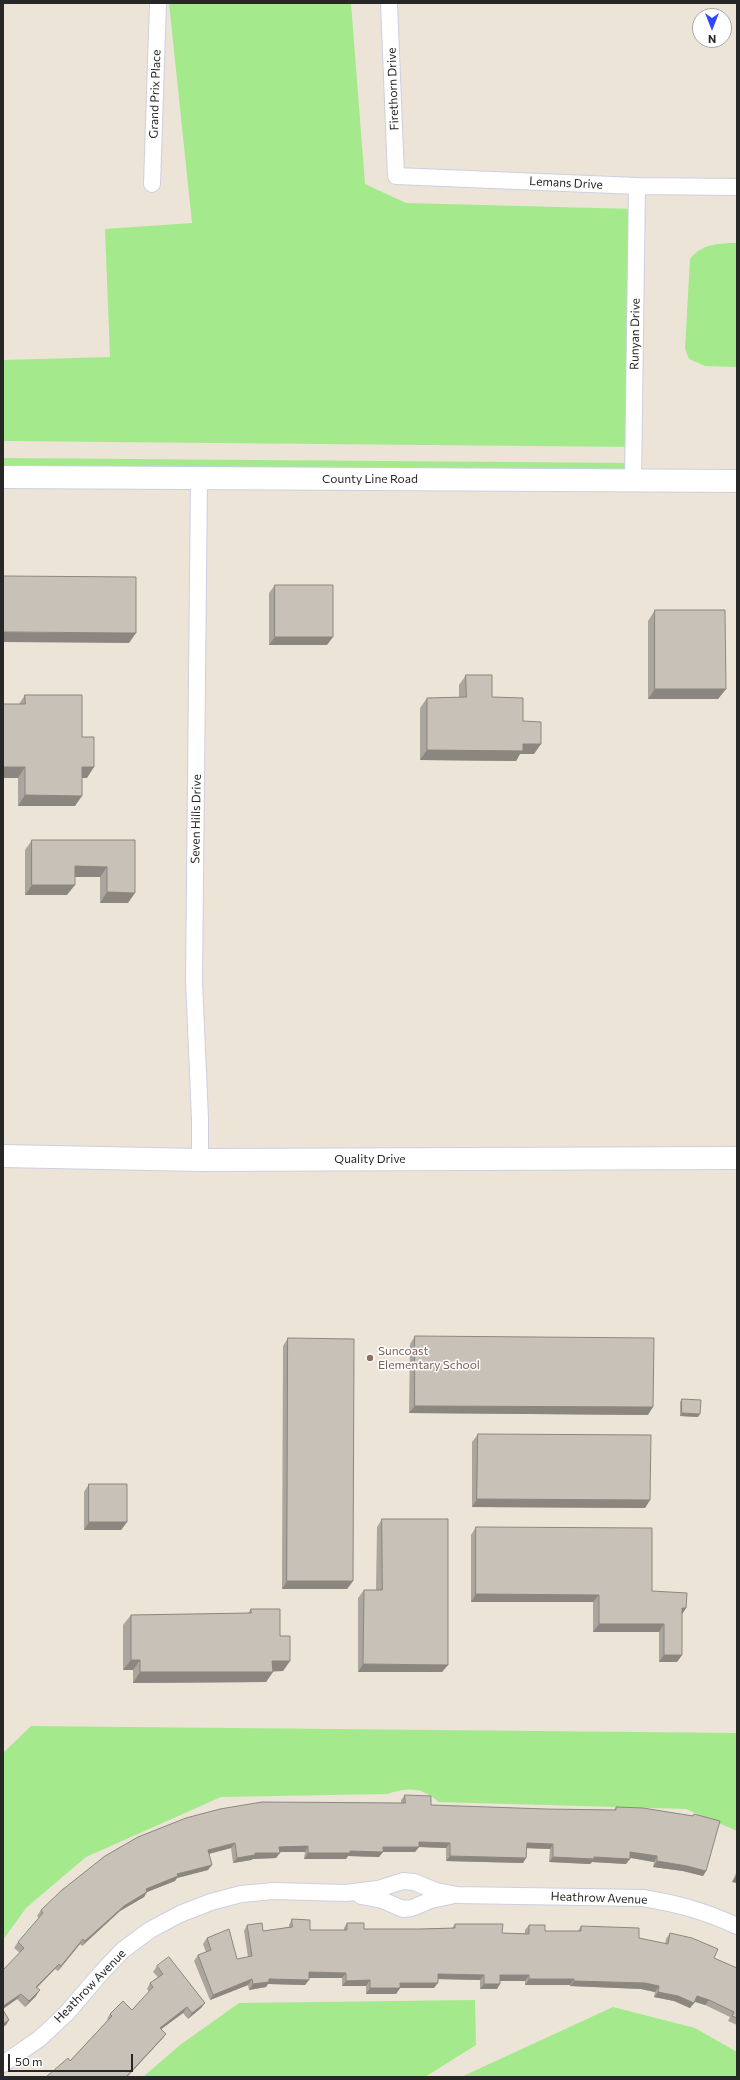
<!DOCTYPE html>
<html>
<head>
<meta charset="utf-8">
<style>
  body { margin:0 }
  #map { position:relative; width:740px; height:2080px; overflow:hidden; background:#ece4d7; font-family:Commissioner,sans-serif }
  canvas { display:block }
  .frame { position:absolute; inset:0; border:4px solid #272727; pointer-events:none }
  .north { position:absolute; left:692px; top:8px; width:40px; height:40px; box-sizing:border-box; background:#fff; border:1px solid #a9a9a9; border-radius:50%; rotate:180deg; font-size:11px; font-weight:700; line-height:16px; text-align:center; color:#272727 }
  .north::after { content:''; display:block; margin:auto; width:14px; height:18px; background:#3047ff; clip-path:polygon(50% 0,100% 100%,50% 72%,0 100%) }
  .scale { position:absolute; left:8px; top:2054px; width:125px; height:18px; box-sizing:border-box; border:2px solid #272727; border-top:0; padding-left:5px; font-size:12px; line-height:14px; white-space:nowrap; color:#272727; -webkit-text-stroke:3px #fff; paint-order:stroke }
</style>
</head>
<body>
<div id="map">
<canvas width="740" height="2080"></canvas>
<div class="frame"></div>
<div class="north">N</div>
<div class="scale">50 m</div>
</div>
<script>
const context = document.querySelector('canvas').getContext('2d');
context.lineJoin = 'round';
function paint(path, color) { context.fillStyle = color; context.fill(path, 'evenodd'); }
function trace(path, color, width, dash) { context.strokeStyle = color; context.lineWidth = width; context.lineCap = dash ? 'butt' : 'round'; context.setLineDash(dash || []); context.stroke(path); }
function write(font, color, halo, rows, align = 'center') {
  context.font = font + ' Commissioner,sans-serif'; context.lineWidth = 3; context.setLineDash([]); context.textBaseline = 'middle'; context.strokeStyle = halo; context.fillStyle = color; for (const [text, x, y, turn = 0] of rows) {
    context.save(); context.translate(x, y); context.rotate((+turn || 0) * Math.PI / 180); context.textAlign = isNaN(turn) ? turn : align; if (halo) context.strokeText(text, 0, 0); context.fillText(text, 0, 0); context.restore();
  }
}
const green = new Path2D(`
  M 169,3 L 351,3 L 365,184 L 406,203 L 635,209 L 637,447 L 3,441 L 3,360 L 110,357 L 105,229 L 192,223 Z
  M 737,243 L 737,367 L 705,366 L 689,359 L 685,349 L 690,259 C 701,244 719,243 737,243 Z
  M 3,458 L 637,463 L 637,472 L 3,467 Z
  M 31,1726 L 737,1733 L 737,1831 L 686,1809 L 439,1802 C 421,1787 410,1787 387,1794 L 221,1797 L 86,1857 L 26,1908 L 3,1940 L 3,1753 Z
  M 475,2000 L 476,2045 L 425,2077 L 143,2077 L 180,2045 L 239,2003 Z
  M 613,2007 L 695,2028 L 737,2052 L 737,2077 L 461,2077 Z`);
const street = new Path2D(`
  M 389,3 L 396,176 L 637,186 L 737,187
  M 152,184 L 158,3
  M 199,478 L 194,981 L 200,1119 L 200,1160
  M 633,482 L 637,186
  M 361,1896 L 382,1900 L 403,1909 L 412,1908 L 431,1900 L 450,1896
  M 3,2064 L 39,2039 L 66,2014 L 102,1972 L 123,1950 L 150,1930 L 180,1914 L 211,1902 L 241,1894 L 274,1891 L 346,1893 L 378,1889 L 403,1881 L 414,1882 L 436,1891 L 457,1895 L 643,1898 C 679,1904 704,1911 737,1926`);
const secondary = new Path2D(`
  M 3,477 L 737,481
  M 3,1156 L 200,1160 L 737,1158`);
const wall = new Path2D(`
  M 275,585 L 327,645 L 269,645 L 269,593 Z
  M 655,610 L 726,689 L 718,699 L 648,699 L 648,621 Z
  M 466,675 L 492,697 L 523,721 L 534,754 L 520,754 L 516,761 L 420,760 L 420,708 L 427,698 L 459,697 L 459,685 Z
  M 25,695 L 82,737 L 87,778 L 82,778 L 75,806 L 18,806 L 18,778 L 3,778 L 19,704 Z
  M 32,840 L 135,840 L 128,903 L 100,903 L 100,877 L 75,877 L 67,895 L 25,895 L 25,850 Z
  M 415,1336 L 648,1415 L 409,1413 L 410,1344 Z
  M 288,1338 L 353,1581 L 347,1589 L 282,1589 L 283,1346 Z
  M 682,1399 L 698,1417 L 680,1416 L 680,1402 Z
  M 478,1434 L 650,1500 L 645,1508 L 472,1507 L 472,1442 Z
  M 89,1484 L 127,1522 L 121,1530 L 84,1530 L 84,1492 Z
  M 382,1519 L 448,1665 L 442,1672 L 358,1672 L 358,1598 L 364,1590 L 376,1590 L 377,1527 Z
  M 476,1527 L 652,1591 L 686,1608 L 682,1614 L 682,1655 L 677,1662 L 659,1662 L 659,1632 L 593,1632 L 593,1602 L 471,1602 L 471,1535 Z
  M 251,1609 L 290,1661 L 283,1671 L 273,1671 L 266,1682 L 133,1683 L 133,1670 L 123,1670 L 123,1625 L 131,1615 L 248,1613 Z
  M 405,1795 L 431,1805 L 546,1809 L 614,1810 L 616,1807 L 692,1816 L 694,1814 L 706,1871 L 703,1876 L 683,1871 L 653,1867 L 654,1862 L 630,1858 L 626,1864 L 592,1862 L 590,1864 L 549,1862 L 550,1849 L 527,1848 L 526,1858 L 523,1863 L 446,1861 L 446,1848 L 419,1847 L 415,1852 L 383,1852 L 379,1857 L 348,1856 L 346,1859 L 304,1859 L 305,1852 L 280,1852 L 276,1858 L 253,1859 L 251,1860 L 233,1863 L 231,1848 L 209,1854 L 208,1870 L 177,1878 L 175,1881 L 147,1892 L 144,1897 L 120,1911 L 82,1946 L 80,1944 L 58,1971 L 55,1969 L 37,1988 L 36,1996 L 25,2007 L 17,1999 L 3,2009 L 3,1970 L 20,1953 L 14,1948 L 18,1942 L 39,1918 L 37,1916 L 41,1910 L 105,1856 L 401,1803 L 401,1800 Z
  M 737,1871 L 737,1883 L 732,1882 Z
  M 292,1919 L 310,1930 L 344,1930 L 344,1928 L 347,1923 L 364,1929 L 420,1929 L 452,1928 L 455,1924 L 502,1933 L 525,1933 L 525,1930 L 529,1925 L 545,1931 L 578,1931 L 581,1926 L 665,1944 L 666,1939 L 670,1933 L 714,1958 L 737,1968 L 737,2025 L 728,2021 L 730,2017 L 705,2005 L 695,2002 L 690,2008 L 674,2001 L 654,1997 L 655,1992 L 641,1989 L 570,1986 L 570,1985 L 525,1985 L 525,1981 L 500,1981 L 497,1989 L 480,1989 L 480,1980 L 438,1979 L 434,1988 L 400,1988 L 396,1994 L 366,1994 L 366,1986 L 342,1986 L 342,1978 L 309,1978 L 309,1980 L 305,1985 L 268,1984 L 266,1987 L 249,1990 L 248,1985 L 210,2000 L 194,1961 L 198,1955 L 206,1952 L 203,1944 L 207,1938 L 237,1959 L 248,1957 L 244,1931 L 247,1925 L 263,1931 L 289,1927 L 289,1925 Z
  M 157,1966 L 205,2003 L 201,2008 L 188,2019 L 183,2013 L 161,2029 L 166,2034 L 162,2039 L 127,2077 L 46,2077 L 70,2061 L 108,2020 L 107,2019 L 110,2014 L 132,2010 L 149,1992 L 147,1989 L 150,1983 L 158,1977 L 153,1972 Z`);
const shadedWall = new Path2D(`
  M 3,632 L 136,633 L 129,643 L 3,642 Z
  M 275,637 L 333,637 L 327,645 L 269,645 Z
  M 655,689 L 726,689 L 718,699 L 648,699 Z
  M 523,744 L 541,744 L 534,754 L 520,754 L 516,761 L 420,760 L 427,750 Z
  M 3,767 L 25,767 L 18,778 L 3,778 Z
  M 82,767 L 94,767 L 87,778 L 75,778 Z
  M 25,795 L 82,796 L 75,806 L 18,806 Z
  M 75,866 L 107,867 L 100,877 L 68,877 Z
  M 32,885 L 75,885 L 67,895 L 25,895 Z
  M 107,892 L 135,893 L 128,903 L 100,903 Z
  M 415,1406 L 653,1407 L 648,1415 L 409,1413 Z
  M 682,1413 L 700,1414 L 698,1417 L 680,1416 Z
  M 477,1499 L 650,1500 L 645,1508 L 472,1507 Z
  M 89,1522 L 127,1522 L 121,1530 L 84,1530 Z
  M 287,1581 L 353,1581 L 347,1589 L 282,1589 Z
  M 476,1594 L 599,1595 L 593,1602 L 471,1602 Z
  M 682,1608 L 686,1608 L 681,1616 Z
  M 599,1624 L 664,1624 L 659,1632 L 593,1632 Z
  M 664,1655 L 682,1655 L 677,1662 L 659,1662 Z
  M 131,1660 L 140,1660 L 133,1670 L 123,1670 Z
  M 272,1661 L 290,1661 L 283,1671 L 265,1672 Z
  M 363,1664 L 448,1665 L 442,1672 L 358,1672 Z
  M 140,1672 L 273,1672 L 266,1682 L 133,1683 Z
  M 419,1842 L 450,1843 L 446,1848 L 419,1847 L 415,1852 L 383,1852 L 379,1857 L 348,1856 L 346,1859 L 304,1859 L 308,1853 L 350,1851 Z
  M 235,1843 L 231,1848 L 204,1855 L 208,1850 Z
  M 527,1843 L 553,1844 L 550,1849 L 523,1848 Z
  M 308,1846 L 305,1852 L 276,1852 L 279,1847 Z
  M 630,1852 L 657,1856 L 654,1862 L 626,1857 Z
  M 255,1853 L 280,1853 L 276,1858 L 253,1859 L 251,1860 L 233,1863 L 237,1858 Z
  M 450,1856 L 526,1858 L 523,1863 L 446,1861 Z
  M 553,1857 L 594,1857 L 630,1859 L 626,1864 L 592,1862 L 590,1864 L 549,1862 Z
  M 657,1861 L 687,1866 L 706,1871 L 703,1876 L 683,1871 L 653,1867 Z
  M 212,1865 L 208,1870 L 177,1878 L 175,1881 L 147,1892 L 144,1897 L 120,1911 L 82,1946 L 85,1941 L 124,1906 L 146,1889 L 177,1874 Z
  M 736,1876 L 737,1877 L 737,1883 L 732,1882 Z
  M 83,1939 L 80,1944 L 58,1971 L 61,1966 Z
  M 59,1964 L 55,1969 L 32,1992 L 36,1987 Z
  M 309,1972 L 346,1973 L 342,1978 L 305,1978 Z
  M 438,1974 L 484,1975 L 480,1980 L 434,1979 Z
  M 500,1975 L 529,1975 L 525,1981 L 497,1981 Z
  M 252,1979 L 248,1985 L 210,2000 L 213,1995 Z
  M 269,1979 L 309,1980 L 305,1985 L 268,1984 L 266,1987 L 249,1990 L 253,1984 Z
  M 529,1979 L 574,1979 L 570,1985 L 525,1985 Z
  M 370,1980 L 366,1986 L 342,1986 L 346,1981 Z
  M 574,1981 L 645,1983 L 659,1986 L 655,1992 L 641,1989 L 570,1986 Z
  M 400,1983 L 438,1983 L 434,1988 L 400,1988 L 396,1994 L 366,1994 L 370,1988 Z
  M 484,1984 L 500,1984 L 497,1989 L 480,1989 Z
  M 40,1990 L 36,1996 L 25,2007 L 29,2001 Z
  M 658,1992 L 678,1996 L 694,2003 L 690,2008 L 674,2001 L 654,1997 Z
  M 21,1994 L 17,1999 L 3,2009 L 3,2006 Z
  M 697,1996 L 709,2000 L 705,2005 L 693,2001 Z
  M 205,2003 L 201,2008 L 188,2019 L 192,2013 Z
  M 187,2007 L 183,2013 L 156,2033 L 160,2028 Z
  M 9,2020 L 6,2025 L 3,2027 L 3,2024 Z
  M 166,2034 L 162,2039 L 127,2077 L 126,2077 Z`);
const building = new Path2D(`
  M 3,576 L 136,577 L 136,633 L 3,632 Z
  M 275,585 L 333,585 L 333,637 L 275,637 Z
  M 655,610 L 725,610 L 726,689 L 655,689 Z
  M 466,675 L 492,675 L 492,697 L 523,698 L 523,721 L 541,722 L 541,744 L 523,744 L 523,751 L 427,750 L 427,698 L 466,697 Z
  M 25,695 L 82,695 L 82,737 L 94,737 L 94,767 L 82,767 L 82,796 L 25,795 L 25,767 L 3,767 L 3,704 L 25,704 Z
  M 32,840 L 135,840 L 135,893 L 107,892 L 107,867 L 75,866 L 75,885 L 32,885 Z
  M 415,1336 L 654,1338 L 653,1407 L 415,1406 Z
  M 288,1338 L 354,1339 L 353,1581 L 287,1581 Z
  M 682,1399 L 701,1400 L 700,1414 L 682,1413 Z
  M 478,1434 L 651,1435 L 650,1500 L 477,1499 Z
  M 89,1484 L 127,1484 L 127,1522 L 89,1522 Z
  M 382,1519 L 448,1519 L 448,1665 L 363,1664 L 364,1590 L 382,1590 Z
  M 476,1527 L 652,1528 L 652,1591 L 687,1593 L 686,1608 L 682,1608 L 682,1655 L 664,1655 L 664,1624 L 599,1624 L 599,1595 L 476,1594 Z
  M 251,1609 L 280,1609 L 280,1636 L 290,1636 L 290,1661 L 272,1661 L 273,1672 L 140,1672 L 140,1660 L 131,1660 L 131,1615 L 251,1613 Z
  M 405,1795 L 431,1796 L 431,1805 L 546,1809 L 616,1810 L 616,1807 L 643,1808 L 693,1816 L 694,1814 L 720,1821 L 706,1871 L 687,1866 L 657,1861 L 657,1856 L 630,1852 L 630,1859 L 594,1857 L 594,1859 L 553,1857 L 553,1844 L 527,1843 L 526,1858 L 450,1856 L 450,1843 L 419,1842 L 419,1847 L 383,1847 L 383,1852 L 350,1851 L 350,1853 L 308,1853 L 308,1846 L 279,1847 L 280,1853 L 255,1853 L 255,1855 L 237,1858 L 235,1843 L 208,1850 L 212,1865 L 177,1874 L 178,1876 L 146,1889 L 147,1892 L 124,1906 L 85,1941 L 83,1939 L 61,1966 L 59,1964 L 36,1987 L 40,1990 L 29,2001 L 21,1994 L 3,2006 L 3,1970 L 24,1948 L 18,1942 L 43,1913 L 41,1910 L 62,1890 L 105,1856 L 138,1837 L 186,1818 L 220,1809 L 262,1802 L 405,1803 Z
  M 292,1919 L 310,1920 L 310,1930 L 347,1930 L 347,1923 L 364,1923 L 364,1929 L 420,1929 L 455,1928 L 455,1924 L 503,1924 L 502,1933 L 529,1934 L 529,1925 L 545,1925 L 545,1931 L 581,1931 L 581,1926 L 639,1928 L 639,1938 L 668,1944 L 670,1933 L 692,1938 L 718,1949 L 714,1958 L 737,1968 L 737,2018 L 732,2016 L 734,2012 L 709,2000 L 697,1996 L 694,2003 L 678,1996 L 658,1992 L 659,1986 L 645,1983 L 574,1981 L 574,1979 L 529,1979 L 529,1975 L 500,1975 L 500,1984 L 484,1984 L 484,1975 L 438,1974 L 438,1983 L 400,1983 L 400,1988 L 370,1988 L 370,1980 L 346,1981 L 346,1973 L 309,1972 L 309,1980 L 269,1979 L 269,1982 L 253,1984 L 252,1979 L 213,1995 L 198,1955 L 211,1950 L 207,1938 L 229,1929 L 237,1959 L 252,1956 L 247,1925 L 262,1923 L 263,1931 L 292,1927 Z
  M 169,1957 L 205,2003 L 192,2013 L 187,2007 L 160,2028 L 166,2034 L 126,2077 L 46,2077 L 68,2058 L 70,2061 L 112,2016 L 110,2014 L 123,2001 L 132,2010 L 153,1987 L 150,1983 L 163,1974 L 157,1966 Z
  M 3,2010 L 9,2020 L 3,2024 Z`);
const markers = [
  [370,1358,4,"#8d6e63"]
];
const streetNames = [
  ["Firethorn Drive",393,89,-92],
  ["Grand Prix Place",155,94,-88],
  ["Lemans Drive",566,183,3],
  ["Runyan Drive",635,334,-89],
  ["County Line Road",370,479],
  ["Seven Hills Drive",196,819,-89],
  ["Quality Drive",370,1159],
  ["Heathrow Avenue",599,1898,2],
  ["Heathrow Avenue",90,1986,-46]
];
const educationNames = [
  ["Suncoast",378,1351],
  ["Elementary School",378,1365]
];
paint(green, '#a5e98d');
trace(street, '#cccfe2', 18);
trace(secondary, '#cccfe2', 24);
trace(street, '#fff', 16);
trace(secondary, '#fff', 22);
paint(wall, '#aba69d');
paint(shadedWall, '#8b8780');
paint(building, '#c7c1b7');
trace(building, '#8b8780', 1);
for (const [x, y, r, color] of markers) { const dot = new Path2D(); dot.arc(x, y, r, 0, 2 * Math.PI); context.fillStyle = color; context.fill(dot); trace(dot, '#fff', 1.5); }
write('12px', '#272727', '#fff', streetNames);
write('12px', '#785e54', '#fff', educationNames, 'left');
</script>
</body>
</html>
